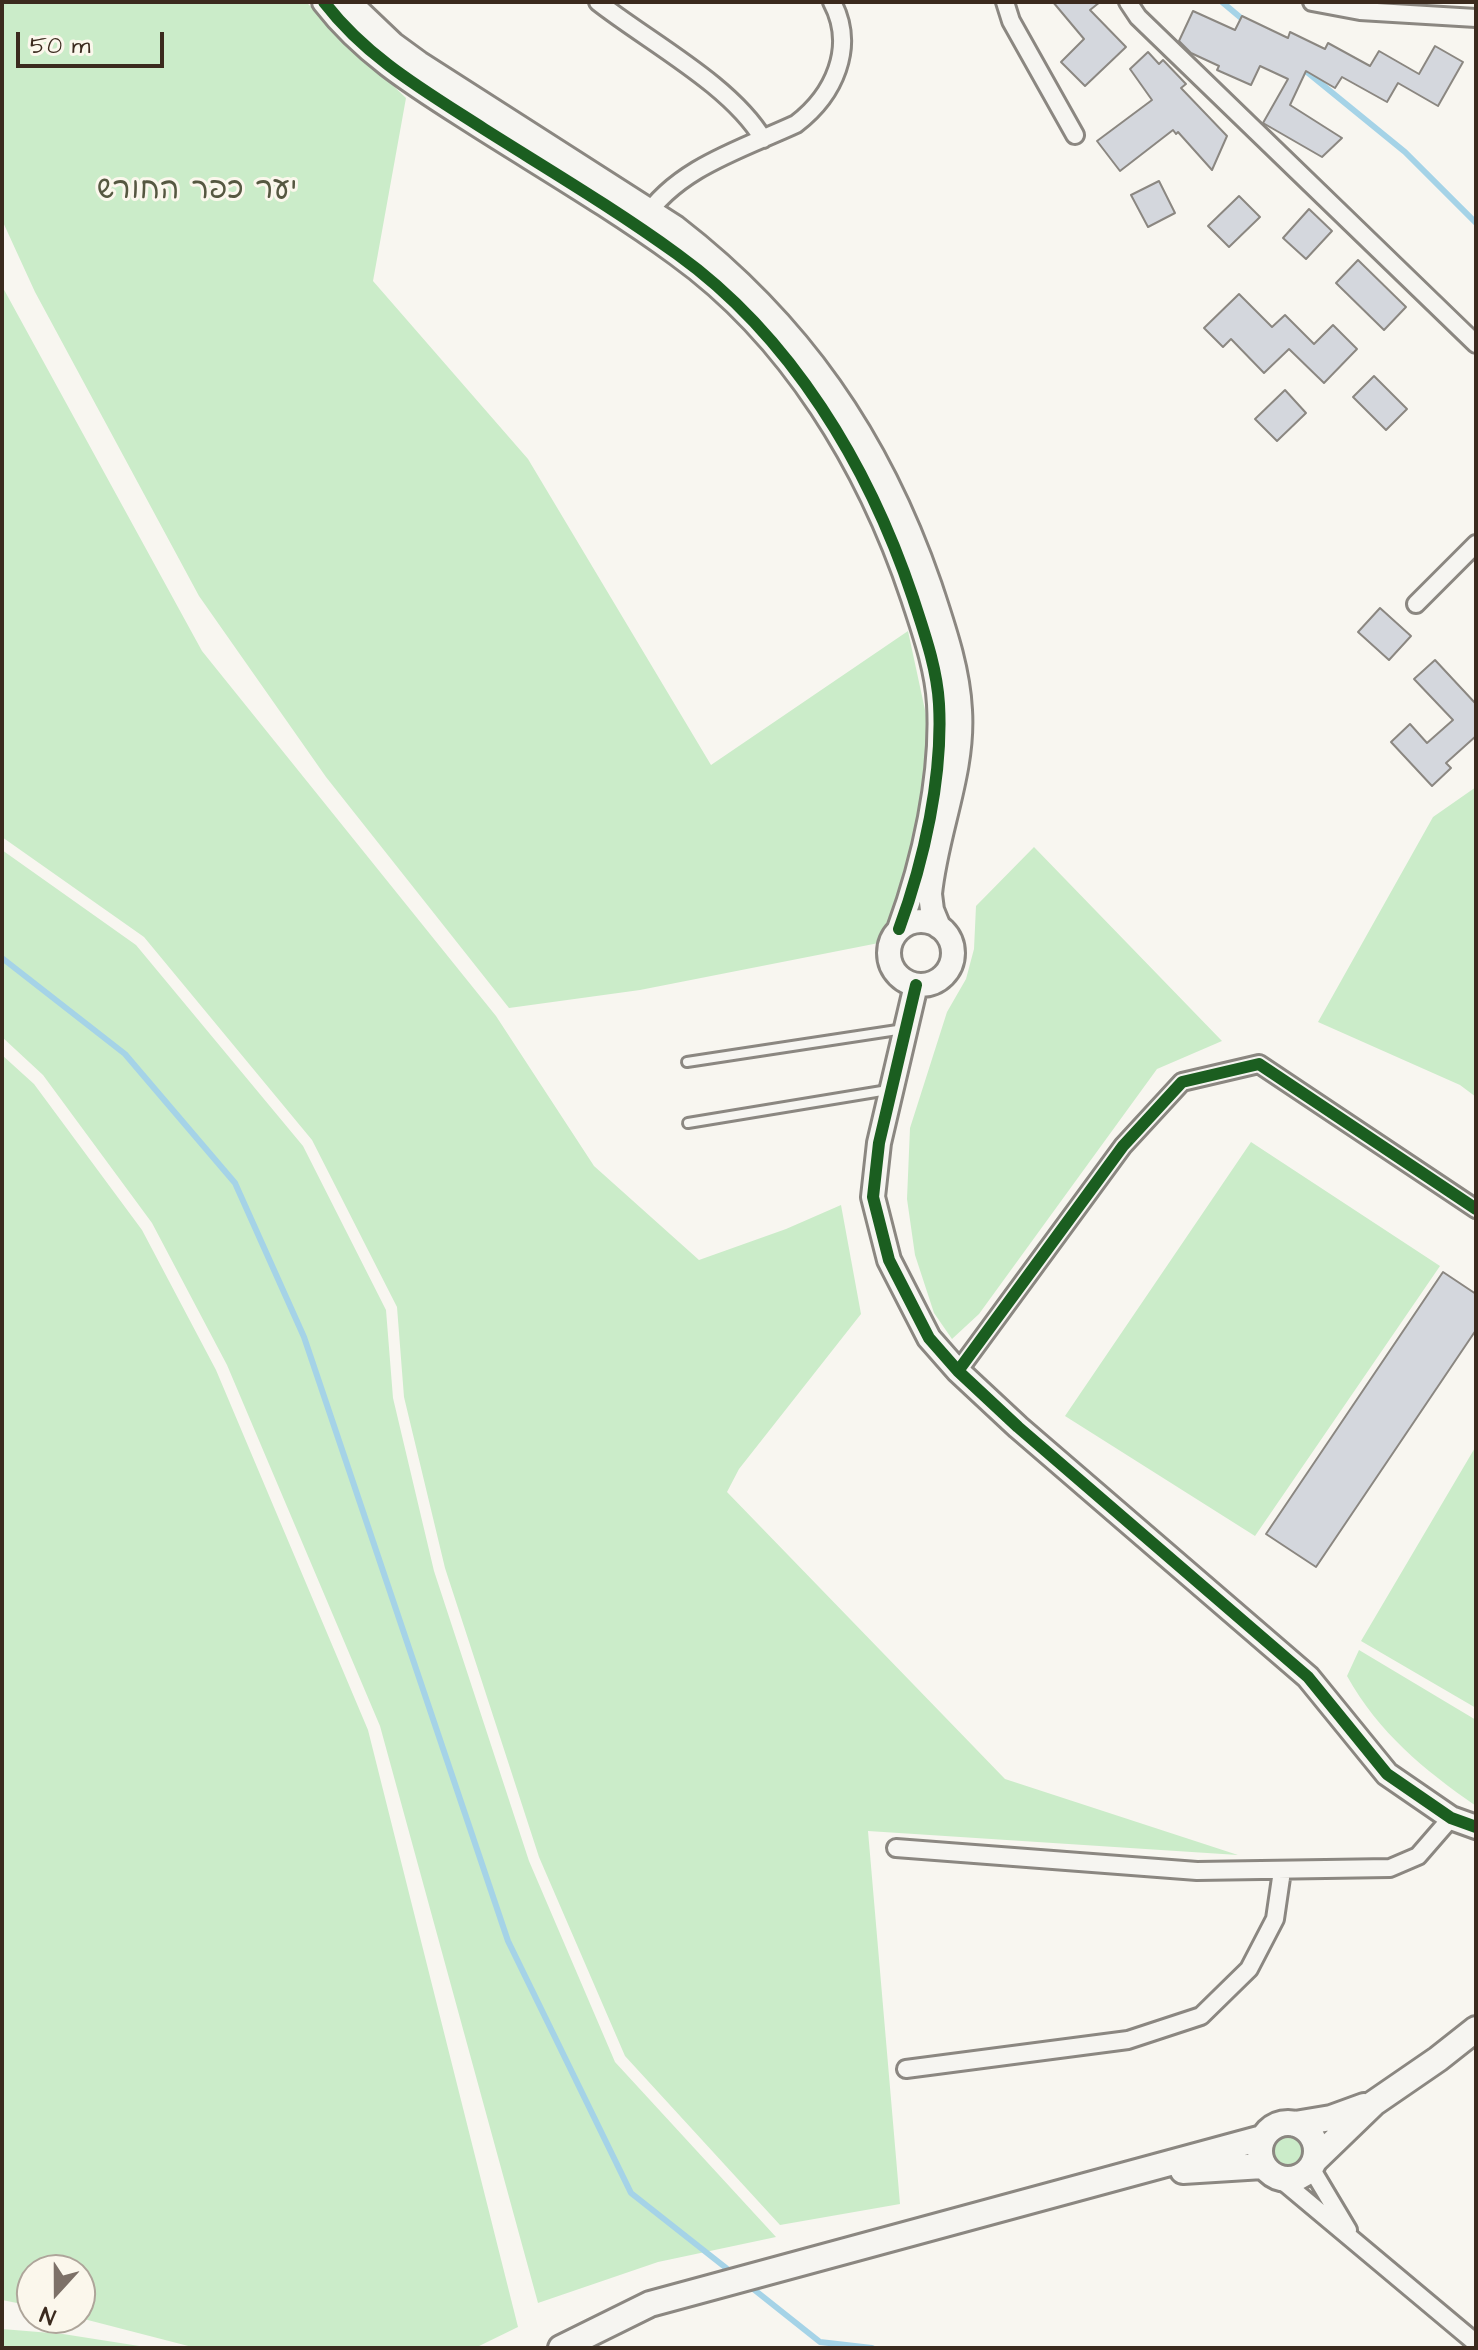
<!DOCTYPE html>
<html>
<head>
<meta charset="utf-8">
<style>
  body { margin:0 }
  #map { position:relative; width:1478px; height:2350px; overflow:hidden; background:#f8f6f0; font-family:"Architects Daughter",sans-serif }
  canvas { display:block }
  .frame { position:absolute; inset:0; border:4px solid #3b2a1e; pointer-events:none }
  .north { position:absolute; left:16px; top:2254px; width:80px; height:80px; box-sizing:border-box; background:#fbf7ec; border:2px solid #aea59a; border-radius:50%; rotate:201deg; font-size:22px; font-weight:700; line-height:32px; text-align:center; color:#3b2a1e }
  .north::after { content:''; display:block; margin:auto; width:28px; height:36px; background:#7d7168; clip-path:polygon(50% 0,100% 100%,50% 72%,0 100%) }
  .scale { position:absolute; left:16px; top:32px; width:148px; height:36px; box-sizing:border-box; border:4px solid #3b2a1e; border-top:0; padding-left:10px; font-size:24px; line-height:28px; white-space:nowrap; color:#3b2a1e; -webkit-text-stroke:6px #fbf7ec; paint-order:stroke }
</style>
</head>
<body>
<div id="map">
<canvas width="1478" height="2350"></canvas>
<div class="frame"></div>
<div class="north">N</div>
<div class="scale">50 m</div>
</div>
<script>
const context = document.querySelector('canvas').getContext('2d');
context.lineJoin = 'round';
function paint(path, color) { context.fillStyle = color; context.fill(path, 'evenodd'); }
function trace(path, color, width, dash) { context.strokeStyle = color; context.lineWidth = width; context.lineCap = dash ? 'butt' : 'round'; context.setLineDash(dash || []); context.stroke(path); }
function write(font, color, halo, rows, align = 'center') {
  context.font = font + ' "Architects Daughter","Playpen Sans Hebrew",sans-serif'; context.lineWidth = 6; context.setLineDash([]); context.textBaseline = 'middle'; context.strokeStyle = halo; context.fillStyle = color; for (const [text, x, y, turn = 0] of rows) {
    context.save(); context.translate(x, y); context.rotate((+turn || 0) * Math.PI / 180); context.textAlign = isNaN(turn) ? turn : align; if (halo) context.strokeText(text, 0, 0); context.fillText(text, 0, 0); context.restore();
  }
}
const green = new Path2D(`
  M 2,2 L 306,2 L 406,98 L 373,281 L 528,459 L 711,765 L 908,631 L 928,724 L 924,788 L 899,939 L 640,990 L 509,1008 L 326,777 L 199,596 L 35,292 L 2,220 Z
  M 2,286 L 202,651 L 496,1016 L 594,1166 L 699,1260 L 786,1229 L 841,1205 L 861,1314 L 739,1469 L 727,1492 L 1005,1779 L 1238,1855 L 868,1831 L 900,2204 L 780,2225 L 625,2056 L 539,1857 L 445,1568 L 404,1397 L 397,1307 L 312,1140 L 144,937 L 2,837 Z
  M 1476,787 L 1476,1097 L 1460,1085 L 1318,1022 L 1433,817 Z
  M 1034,847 L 1222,1041 L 1157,1069 L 979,1314 L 952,1339 L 934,1313 L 915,1255 L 907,1199 L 910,1128 L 947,1012 L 966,979 L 974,949 L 976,906 Z
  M 2,850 L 136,945 L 303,1146 L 386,1310 L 393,1398 L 434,1571 L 529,1861 L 615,2062 L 776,2237 L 658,2262 L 538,2303 L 380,1726 L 227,1365 L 152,1223 L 43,1075 L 2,1037 Z
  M 2,1055 L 34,1084 L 142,1230 L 216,1370 L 368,1730 L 518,2327 L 475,2348 L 196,2348 L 80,2318 L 80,2270 L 32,2270 L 32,2306 L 2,2300 Z
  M 1251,1142 L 1440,1266 L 1255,1536 L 1065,1416 Z
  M 1476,1446 L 1476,1708 L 1361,1641 Z
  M 1359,1650 L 1476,1720 L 1476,1806 C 1423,1769 1379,1733 1347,1676 Z
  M1270 2150a18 18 0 1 1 36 0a18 18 0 1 1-36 0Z
  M 2,2329 L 63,2334 L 152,2348 L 2,2348 Z`);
const stream = new Path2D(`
  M 1222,2 L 1247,23
  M 1302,68 L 1405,152 L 1476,223
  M 2,958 L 125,1054 L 235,1183 L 304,1337 L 508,1941 L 631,2193 L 735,2275
  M 747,2284 L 820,2342 L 872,2348`);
const building = new Path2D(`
  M 1053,2 L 1100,2 L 1090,10 L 1126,47 L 1085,86 L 1061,62 L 1084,39 Z
  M 1193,11 L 1235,30 L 1242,16 L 1288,38 L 1290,32 L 1325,49 L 1328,43 L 1370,66 L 1379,51 L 1419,74 L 1435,46 L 1463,62 L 1438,106 L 1398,83 L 1387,102 L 1342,77 L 1335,88 L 1306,71 L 1290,105 L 1342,138 L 1322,157 L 1263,123 L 1288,79 L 1260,66 L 1251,85 L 1217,70 L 1219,66 L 1191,53 L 1179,41 Z
  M 1148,52 L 1159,64 L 1163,60 L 1186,84 L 1181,88 L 1227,136 L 1212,170 L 1178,132 L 1176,134 L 1173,130 L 1120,171 L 1097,141 L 1152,100 L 1130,69 Z
  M 1159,181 L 1175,213 L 1148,227 L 1131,195 Z
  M 1239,196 L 1260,217 L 1229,247 L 1208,226 Z
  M 1309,209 L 1332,231 L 1306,259 L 1283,238 Z
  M 1358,260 L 1406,307 L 1384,330 L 1336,283 Z
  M 1239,294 L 1272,327 L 1285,315 L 1314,344 L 1333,325 L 1357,349 L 1324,383 L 1289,349 L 1264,373 L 1231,339 L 1223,347 L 1204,328 Z
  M 1374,376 L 1407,409 L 1386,430 L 1353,397 Z
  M 1285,390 L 1306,413 L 1277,441 L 1255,419 Z
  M 1380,608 L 1411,636 L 1389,660 L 1358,632 Z
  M 1435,660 L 1476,704 L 1476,736 L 1446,763 L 1451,768 L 1432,786 L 1391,742 L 1410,724 L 1427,743 L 1453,720 L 1414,679 Z
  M 1443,1272 L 1476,1294 L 1476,1330 L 1316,1567 L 1266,1534 Z`);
const service = new Path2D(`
  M 687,1062 L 904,1029
  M 688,1123 L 888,1090`);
const minor = new Path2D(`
  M 598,2 C 649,42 731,85 763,139
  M 1005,2 L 1011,21 L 1075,135
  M 1128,2 L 1138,17 L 1476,344
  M 1312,2 L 1360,11 L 1476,18
  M 644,219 C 677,168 742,149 796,124 C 834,95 856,47 832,2
  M 1416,604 L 1476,544
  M 958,1371 L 1123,1146 L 1182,1082 L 1259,1064 L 1476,1209
  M 896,1848 L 1197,1871 L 1390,1868 L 1418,1856 L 1451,1818
  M 906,2069 L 1128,2040 L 1201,2016 L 1249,1969 L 1275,1919 L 1282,1871
  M 1311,2168 L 1348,2230
  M 1279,2178 L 1476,2343`);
const tertiary = new Path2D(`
  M 324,2 C 367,58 425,91 484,129 C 549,170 615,209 677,254 C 791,336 869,466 913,598 C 924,632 937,668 939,704 C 943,776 924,861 899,929
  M 349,2 L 393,44 L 419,63 L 675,227 C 799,323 879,438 930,586 C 943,626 958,668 960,710 C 964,773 936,832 930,894 L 932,910 L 939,927
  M889 953a32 32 0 1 1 64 0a32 32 0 1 1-64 0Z
  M 916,985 L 879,1143 L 873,1197 L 889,1260 L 929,1338 L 958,1371 L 1018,1427 L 1308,1677 L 1387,1774 L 1451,1818 L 1476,1827`);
const secondary = new Path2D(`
  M1260 2151a28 28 0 1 1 56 0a28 28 0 1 1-56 0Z
  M 1295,2124 L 1331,2118 L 1364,2106
  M 1315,2160 L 1374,2103 L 1438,2059 L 1476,2029
  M 1183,2171 L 1263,2166
  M 561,2348 L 650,2304 L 1262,2138`);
const cycleway = new Path2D(`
  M 324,2 C 367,58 425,91 484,129 C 549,170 615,209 677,254 C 791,336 869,466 913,598 C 924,632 937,668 939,704 C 943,776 924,861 899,929
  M 916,985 L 879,1143 L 873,1197 L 889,1260 L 929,1338 L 958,1371 L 1018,1427 L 1308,1677 L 1387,1774 L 1451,1818 L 1476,1827
  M 958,1371 L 1123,1146 L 1182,1082 L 1259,1064 L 1476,1209`);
const parkNames = [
  ["יער כפר החורש",197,192]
];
paint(green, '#cbecc9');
trace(stream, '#a5d3e7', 6);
paint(building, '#d4d7dd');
trace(building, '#8b8781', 2);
trace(service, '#8b8781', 14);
trace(minor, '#8b8781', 22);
trace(tertiary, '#8b8781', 28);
trace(secondary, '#8b8781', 30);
trace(service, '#f6f5f1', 8);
trace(minor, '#f6f5f1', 16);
trace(tertiary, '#f6f5f1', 22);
trace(secondary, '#f6f5f1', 24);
trace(cycleway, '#1b5e20', 12);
write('30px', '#565841', '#fbf7ec', parkNames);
</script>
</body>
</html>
